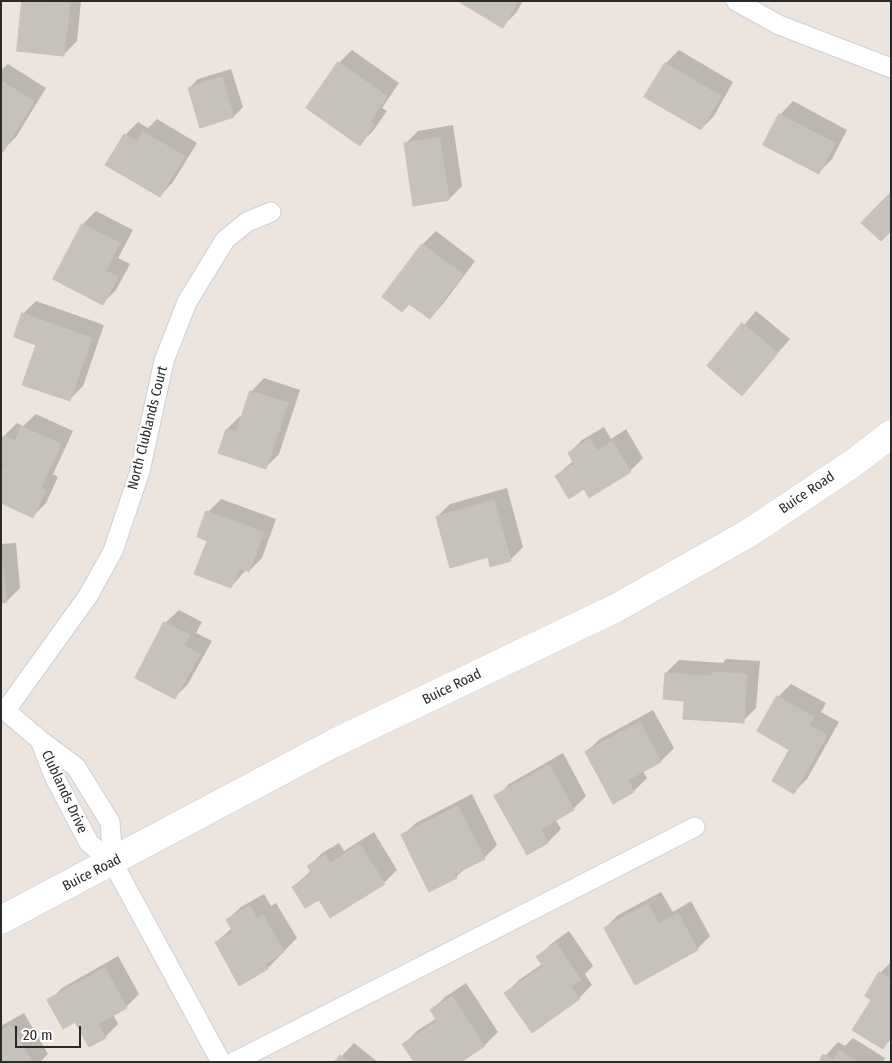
<!DOCTYPE html>
<html>
<head>
<meta charset="utf-8">
<style>
  body { margin:0 }
  #map { position:relative; width:892px; height:1063px; overflow:hidden; background:#ece4dd; font-family:"Fira Sans Condensed",sans-serif }
  canvas { display:block }
  .frame { position:absolute; inset:0; border:2px solid #2a2a2a; pointer-events:none }
  .scale { position:absolute; left:15px; top:1026px; width:66px; height:22px; box-sizing:border-box; border:2px solid #2a2a2a; border-top:0; padding-left:6px; font-size:15px; line-height:18px; white-space:nowrap; color:#2a2a2a; -webkit-text-stroke:4px #fff; paint-order:stroke }
</style>
</head>
<body>
<div id="map">
<canvas width="892" height="1063"></canvas>
<div class="frame"></div>
<div class="scale">20 m</div>
</div>
<script>
const context = document.querySelector('canvas').getContext('2d');
context.lineJoin = 'round';
function paint(path, color) { context.fillStyle = color; context.fill(path, 'evenodd'); }
function trace(path, color, width, dash) { context.strokeStyle = color; context.lineWidth = width; context.lineCap = dash ? 'butt' : 'round'; context.setLineDash(dash || []); context.stroke(path); }
function write(font, color, halo, rows, align = 'center') {
  context.font = font + ' "Fira Sans Condensed",sans-serif'; context.lineWidth = 4; context.setLineDash([]); context.textBaseline = 'middle'; context.strokeStyle = halo; context.fillStyle = color; for (const [text, x, y, turn = 0] of rows) {
    context.save(); context.translate(x, y); context.rotate((+turn || 0) * Math.PI / 180); context.textAlign = isNaN(turn) ? turn : align; if (halo) context.strokeText(text, 0, 0); context.fillText(text, 0, 0); context.restore();
  }
}
const shadow = new Path2D(`
  M 24,1 L 81,1 L 77,41 L 64,54 Z
  M 460,1 L 523,1 L 516,13 L 503,26 Z
  M 352,50 L 399,83 L 382,108 L 387,111 L 373,131 L 360,144 L 339,63 Z
  M 679,50 L 733,82 L 714,116 L 701,129 L 646,97 L 666,63 Z
  M 8,64 L 46,88 L 16,137 L 3,150 L 1,70 Z
  M 231,69 L 243,107 L 234,116 L 201,126 L 189,88 L 198,79 Z
  M 793,101 L 847,130 L 832,159 L 818,173 L 764,144 L 780,115 Z
  M 157,119 L 197,143 L 173,182 L 160,196 L 125,135 L 138,122 L 148,128 Z
  M 453,125 L 462,186 L 449,199 L 405,144 L 418,131 Z
  M 96,211 L 133,230 L 118,258 L 130,264 L 116,290 L 103,303 L 55,279 L 83,224 Z
  M 436,231 L 475,261 L 443,304 L 430,318 L 410,303 L 384,297 L 423,244 Z
  M 36,301 L 104,325 L 83,386 L 70,399 L 23,314 Z
  M 756,311 L 790,339 L 742,394 L 709,366 Z
  M 264,378 L 300,390 L 279,454 L 266,467 L 227,429 L 240,416 L 243,417 L 251,392 Z
  M 36,414 L 73,431 L 53,474 L 58,477 L 46,503 L 33,516 L 6,471 L 4,436 L 17,423 L 23,426 Z
  M 604,427 L 611,439 L 626,429 L 643,458 L 630,471 L 585,488 L 556,476 L 574,460 L 569,453 L 582,440 Z
  M 507,488 L 523,547 L 510,560 L 488,555 L 437,517 L 450,504 Z
  M 221,499 L 276,519 L 262,558 L 249,571 L 246,570 L 231,587 L 208,540 L 208,512 Z
  M 16,543 L 20,588 L 7,601 L 1,602 L 1,544 Z
  M 179,610 L 202,622 L 196,633 L 212,641 L 188,684 L 175,697 L 165,623 Z
  M 726,659 L 760,661 L 756,708 L 743,721 L 685,700 L 666,673 L 679,660 L 723,663 Z
  M 791,684 L 826,703 L 821,712 L 839,722 L 807,779 L 794,792 L 791,749 L 778,697 Z
  M 653,710 L 674,748 L 661,761 L 643,771 L 647,778 L 634,791 L 613,802 L 586,752 L 600,739 Z
  M 563,753 L 586,796 L 573,809 L 555,819 L 561,829 L 548,842 L 527,854 L 496,797 L 509,784 Z
  M 472,794 L 497,845 L 484,858 L 467,867 L 456,877 L 402,836 L 416,823 Z
  M 374,832 L 397,870 L 384,883 L 319,898 L 293,887 L 312,870 L 309,866 L 322,853 L 339,843 L 344,851 Z
  M 661,892 L 673,912 L 691,901 L 710,936 L 697,949 L 605,928 L 618,915 Z
  M 264,894 L 271,906 L 276,903 L 297,938 L 268,968 L 240,984 L 216,942 L 232,928 L 227,920 L 241,907 Z
  M 569,931 L 593,966 L 585,974 L 592,985 L 579,998 L 506,993 L 519,980 L 542,964 L 538,957 L 551,944 Z
  M 118,956 L 139,994 L 126,1007 L 113,1014 L 118,1024 L 105,1037 L 76,1021 L 49,1001 L 62,988 Z
  M 891,962 L 891,1039 L 882,1048 L 873,999 L 880,973 Z
  M 466,983 L 498,1032 L 485,1045 L 459,1062 L 404,1044 L 417,1031 L 437,1018 L 431,1011 L 445,997 Z
  M 24,1013 L 48,1054 L 40,1062 L 1,1062 L 1,1026 Z
  M 853,1038 L 885,1058 L 883,1062 L 820,1062 L 838,1042 L 845,1046 Z
  M 354,1043 L 378,1062 L 336,1062 Z`);
const building = new Path2D(`
  M 22,1 L 70,3 L 64,56 L 17,51 Z
  M 458,1 L 518,1 L 503,28 Z
  M 338,62 L 387,96 L 370,122 L 374,125 L 360,146 L 306,108 Z
  M 665,63 L 721,96 L 701,130 L 644,97 Z
  M 222,77 L 234,117 L 200,128 L 188,88 Z
  M 1,81 L 34,101 L 3,152 L 1,151 Z
  M 779,114 L 835,143 L 819,174 L 763,145 Z
  M 143,132 L 185,156 L 160,197 L 105,165 L 124,134 L 137,142 Z
  M 440,138 L 449,200 L 413,206 L 404,143 Z
  M 891,192 L 891,231 L 881,241 L 861,223 Z
  M 82,224 L 120,243 L 106,271 L 118,277 L 103,305 L 53,279 Z
  M 422,244 L 463,274 L 430,319 L 409,304 L 402,312 L 382,297 Z
  M 22,313 L 92,338 L 70,401 L 22,385 L 36,345 L 14,337 Z
  M 742,323 L 778,353 L 742,396 L 707,366 Z
  M 250,391 L 288,403 L 266,469 L 218,453 L 226,429 L 236,432 Z
  M 21,426 L 61,444 L 41,488 L 46,490 L 33,518 L 1,503 L 1,477 L 4,471 L 1,470 L 1,439 L 3,436 L 15,441 Z
  M 590,439 L 598,451 L 612,441 L 631,472 L 589,498 L 584,489 L 569,499 L 555,476 L 574,464 L 568,453 Z
  M 494,500 L 511,561 L 490,567 L 488,557 L 450,568 L 436,517 Z
  M 206,511 L 264,532 L 249,572 L 239,568 L 231,588 L 194,574 L 207,541 L 197,537 Z
  M 1,555 L 7,602 L 1,603 Z
  M 164,622 L 190,635 L 184,646 L 200,654 L 175,699 L 135,678 Z
  M 712,672 L 747,674 L 744,723 L 683,719 L 684,701 L 663,699 L 665,673 L 712,676 Z
  M 777,696 L 814,717 L 809,725 L 827,735 L 794,794 L 772,781 L 789,750 L 757,731 Z
  M 640,722 L 661,762 L 628,780 L 634,792 L 613,804 L 585,752 Z
  M 550,765 L 574,810 L 541,829 L 548,843 L 527,855 L 494,796 Z
  M 458,806 L 485,859 L 455,874 L 457,878 L 429,892 L 401,835 Z
  M 360,844 L 385,884 L 330,918 L 319,900 L 305,908 L 292,887 L 312,874 L 307,866 L 325,855 L 330,863 Z
  M 648,904 L 659,924 L 678,913 L 698,950 L 635,985 L 604,928 Z
  M 250,906 L 257,918 L 263,915 L 284,952 L 265,964 L 268,969 L 239,986 L 215,942 L 233,932 L 226,920 Z
  M 556,943 L 581,980 L 571,986 L 580,999 L 532,1033 L 504,993 L 543,966 L 536,957 Z
  M 105,968 L 127,1008 L 98,1024 L 106,1038 L 89,1047 L 75,1022 L 63,1029 L 47,1000 Z
  M 879,972 L 891,979 L 891,1036 L 883,1049 L 852,1030 L 871,1000 L 865,996 Z
  M 452,996 L 485,1046 L 461,1062 L 414,1062 L 402,1044 L 437,1021 L 430,1010 Z
  M 11,1025 L 32,1062 L 1,1062 L 1,1031 Z
  M 839,1050 L 857,1062 L 819,1062 L 823,1054 L 833,1060 Z
  M 340,1055 L 349,1062 L 335,1062 Z`);
const street = new Path2D(`
  M 736,1 L 779,25 L 891,68
  M 1,707 L 40,740 L 54,776 L 89,843 L 113,863 L 221,1062
  M 6,710 L 88,596 L 113,551 L 140,471 L 164,361 L 187,302 L 225,240 L 247,222 L 271,212
  M 40,740 L 76,767 L 110,822 L 113,863
  M 234,1062 L 695,827`);
const secondary = new Path2D(`
  M 1,920 L 334,743 L 616,608 L 749,533 L 852,464 L 891,434`);
const streetNames = [
  ["North Clublands Court",148,428,-76],
  ["Buice Road",807,493,-34],
  ["Buice Road",452,687,-26],
  ["Clublands Drive",64,792,65],
  ["Buice Road",92,873,-27]
];
paint(shadow, '#0003');
paint(building, '#c7c1bc');
trace(building, '#c7c0b6', 1);
trace(street, '#cbd0db', 21);
trace(secondary, '#cbd0db', 29);
trace(street, '#fff', 19);
trace(secondary, '#fff', 28);
write('14px', '#2a2a2a', '#fff', streetNames);
</script>
</body>
</html>
